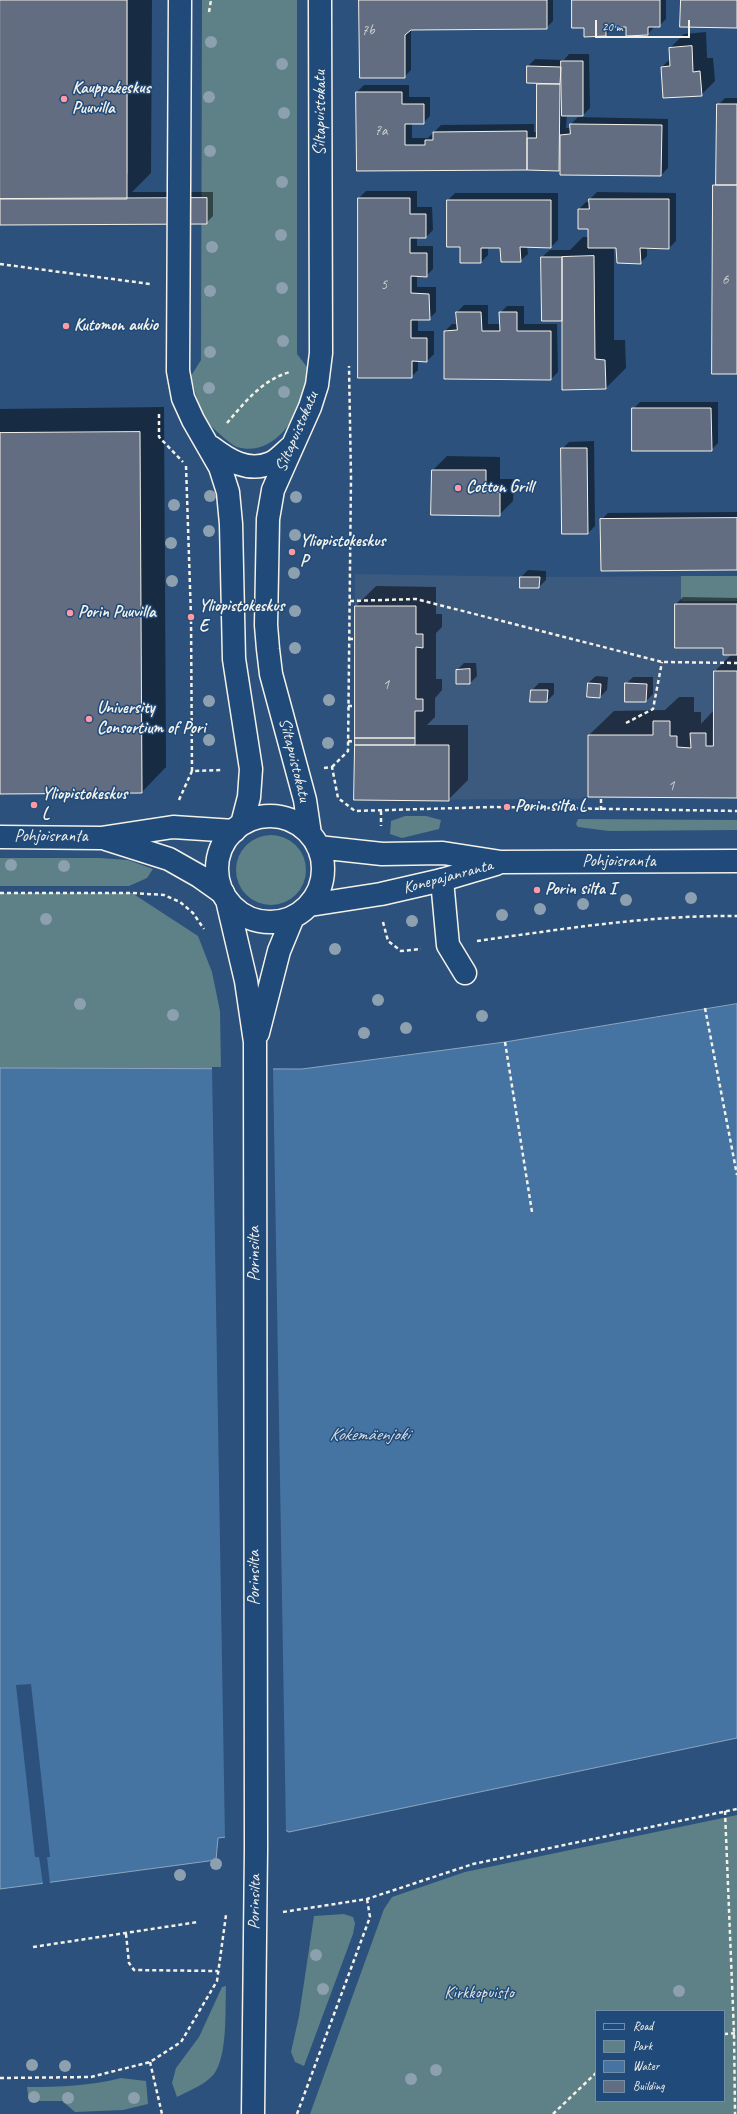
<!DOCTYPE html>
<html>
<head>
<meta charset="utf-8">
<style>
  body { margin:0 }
  #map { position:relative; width:737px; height:2114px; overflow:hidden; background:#2c517c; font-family:Caveat,sans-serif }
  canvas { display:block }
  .legend { position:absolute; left:595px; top:2010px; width:130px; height:92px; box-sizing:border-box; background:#1f4a7a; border:1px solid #748da6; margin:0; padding:5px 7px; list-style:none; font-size:12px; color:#f4f1e8 }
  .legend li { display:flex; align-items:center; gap:8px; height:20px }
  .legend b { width:20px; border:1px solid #748da6 }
  .scale { position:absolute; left:595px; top:20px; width:95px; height:18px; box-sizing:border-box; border:2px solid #f4f1e8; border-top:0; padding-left:5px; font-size:12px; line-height:14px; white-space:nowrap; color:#f4f1e8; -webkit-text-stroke:3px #1f4a7a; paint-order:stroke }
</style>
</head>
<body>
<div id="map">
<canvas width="737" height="2114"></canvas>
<ul class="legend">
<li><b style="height:5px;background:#1f4a7a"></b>Road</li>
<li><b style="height:11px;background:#5d8186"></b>Park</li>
<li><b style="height:11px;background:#4674a2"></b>Water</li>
<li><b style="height:11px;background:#626d82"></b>Building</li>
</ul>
<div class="scale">20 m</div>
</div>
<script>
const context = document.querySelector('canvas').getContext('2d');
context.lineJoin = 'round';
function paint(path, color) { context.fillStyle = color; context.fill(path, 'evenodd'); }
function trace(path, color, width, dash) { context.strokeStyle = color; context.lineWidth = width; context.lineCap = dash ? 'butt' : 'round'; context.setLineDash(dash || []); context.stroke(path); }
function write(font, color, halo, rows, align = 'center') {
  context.font = font + ' Caveat,sans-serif'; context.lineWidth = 3; context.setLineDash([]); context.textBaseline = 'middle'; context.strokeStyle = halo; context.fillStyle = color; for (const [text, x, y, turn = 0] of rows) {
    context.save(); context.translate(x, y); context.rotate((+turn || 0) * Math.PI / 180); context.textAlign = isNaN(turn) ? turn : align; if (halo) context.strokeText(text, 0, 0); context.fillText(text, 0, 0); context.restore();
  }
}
const built = new Path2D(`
  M 355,574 L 540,577 L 737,576 L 737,798 L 354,800 Z`);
const green = new Path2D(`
  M 202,0 L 297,0 L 297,354 L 307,367 C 306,376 306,386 303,394 C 296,423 270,457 237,447 C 231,445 214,429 209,424 C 199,411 195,391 191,376 L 201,360 Z
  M 681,576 L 737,576 L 737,601 L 681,601 Z
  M 405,816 L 426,816 L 441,820 L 439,829 L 402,838 L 390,834 L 391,821 Z
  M 578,819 L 737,820 L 737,830 L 609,831 L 578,827 L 576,824 Z
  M236 870a35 35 0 1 1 70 0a35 35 0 1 1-70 0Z
  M 0,858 L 100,858 L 128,860 L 153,869 L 147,878 L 129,886 L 0,886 Z
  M 0,893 L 132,893 L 198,936 L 212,972 L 220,1011 L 221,1069 L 0,1068 Z
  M 737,1815 L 737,2114 L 310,2114 L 384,1909 L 392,1897 L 465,1872 ZM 596,2011 L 724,2011 L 724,2101 L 596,2101 Z
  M 344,1914 L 353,1917 L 355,1923 L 353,1934 L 304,2066 L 295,2062 L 291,2052 L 299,2016 L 314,1916 Z
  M 226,1986 C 225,2009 228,2055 214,2074 C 205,2085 190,2090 177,2097 L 172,2083 L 176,2068 L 199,2037 L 222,1987 Z
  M 121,2078 L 146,2081 L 148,2104 L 123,2110 L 75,2112 L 62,2101 L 33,2101 L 28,2095 L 27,2087 C 60,2087 90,2086 121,2078 Z`);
const water = new Path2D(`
  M 737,1004 L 737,1738 L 289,1832 L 285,1830 L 218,1838 L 216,1860 L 0,1889 L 0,1068 L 302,1069 L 505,1042 Z`);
const pier = new Path2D(`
  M 212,1067 L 273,1067 L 286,1833 L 225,1839 Z
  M 31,1684 L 50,1857 L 47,1857 L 50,1884 L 43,1884 L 39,1857 L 35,1857 L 16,1685 Z`);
const shadow = new Path2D(`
  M 0,0 L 126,0 L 126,174 L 128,174 L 128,0 L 152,0 L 151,173 L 132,192 L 213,192 L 213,216 L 206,223 L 0,224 Z
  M 360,0 L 553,0 L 553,21 L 546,28 L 411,29 L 411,70 L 404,77 Z
  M 573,0 L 666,0 L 666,19 L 659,26 L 655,26 L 648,34 L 627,26 L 613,26 L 606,35 L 585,27 Z
  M 706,32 L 707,58 L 713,58 L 715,81 L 701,95 L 662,67 L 670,59 L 670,48 L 684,34 Z
  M 569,54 L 589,54 L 590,108 L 583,115 L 567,115 L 566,128 L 571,128 L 571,124 L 578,117 L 668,119 L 668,168 L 661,175 L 560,174 L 560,168 L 558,170 L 358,170 L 357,92 L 364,85 L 409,85 L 409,97 L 430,97 L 430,116 L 423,123 L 412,123 L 412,138 L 428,138 L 441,125 L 534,124 L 534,132 L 537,132 L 538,83 L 528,66 L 535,59 L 564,60 Z
  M 725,98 L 737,98 L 737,373 L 714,185 L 717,182 L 718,105 Z
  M 366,191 L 417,191 L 417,207 L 432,207 L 433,230 L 426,237 L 417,237 L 417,246 L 433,246 L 433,269 L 426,276 L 417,276 L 417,287 L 436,287 L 436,312 L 429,319 L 418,319 L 418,331 L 434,331 L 434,354 L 427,361 L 418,361 L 418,370 L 411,377 L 359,198 Z
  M 597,192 L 676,193 L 676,241 L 669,248 L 647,248 L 647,256 L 640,263 L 617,247 L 614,247 L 614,340 L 625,340 L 626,368 L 606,388 L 563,319 L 543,320 L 542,257 L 550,250 L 570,250 L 583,237 L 589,237 L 589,228 L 579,209 L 586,202 L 590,202 L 590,199 Z
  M 455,193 L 558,193 L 558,240 L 551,247 L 527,246 L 528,254 L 520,261 L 501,247 L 488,247 L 488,255 L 481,262 L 461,262 L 461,246 L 448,200 Z
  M 464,305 L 488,305 L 488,324 L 501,324 L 500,313 L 507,306 L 524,306 L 524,324 L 557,324 L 558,372 L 551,379 L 445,331 L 452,324 L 458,324 L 457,312 Z
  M 640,402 L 718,402 L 718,443 L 711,450 L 633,409 Z
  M 164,407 L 166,767 L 142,792 L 0,793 L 0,409 Z
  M 594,441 L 595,526 L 588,533 L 562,449 L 569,442 Z
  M 447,456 L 500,457 L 500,479 L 514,479 L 513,501 L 499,515 L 432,514 L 433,470 Z
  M 737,512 L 737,569 L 601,520 L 608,513 Z
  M 528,570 L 546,571 L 546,580 L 539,587 L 521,577 Z
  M 376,586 L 436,587 L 436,614 L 442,614 L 442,627 L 436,633 L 436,679 L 442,679 L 442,690 L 435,698 L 435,717 L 427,725 L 468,725 L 468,780 L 448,800 L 355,799 L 356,606 Z
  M 683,597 L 737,598 L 737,797 L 589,735 L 614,711 L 665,710 L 679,697 L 694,697 L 694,712 L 701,712 L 701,724 L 714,710 L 715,671 L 732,654 L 676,604 Z
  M 464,663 L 476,663 L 477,676 L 470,683 L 457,670 Z
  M 596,676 L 608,677 L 607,690 L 600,697 L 588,683 Z
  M 633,677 L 653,677 L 653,694 L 646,701 L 626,701 L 626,684 Z
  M 539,683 L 554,683 L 554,694 L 547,701 L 531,701 L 532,690 Z`);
const building = new Path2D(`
  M 0,0 L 127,0 L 127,199 L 0,199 Z
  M 359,0 L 547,0 L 547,29 L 411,30 L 405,35 L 405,78 L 360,78 Z
  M 572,0 L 660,0 L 660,27 L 648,27 L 648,35 L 626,36 L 626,27 L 606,27 L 606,36 L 584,37 L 584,28 L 572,28 Z
  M 681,0 L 737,0 L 737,28 L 680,27 Z
  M 692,46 L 693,72 L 700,71 L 702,96 L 663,98 L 661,67 L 670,66 L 669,48 Z
  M 561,61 L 583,61 L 583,116 L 562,116 Z
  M 527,66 L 561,67 L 560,84 L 527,83 Z
  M 537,84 L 560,84 L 559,171 L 527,170 L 527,138 L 536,138 Z
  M 356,92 L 402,92 L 402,104 L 424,104 L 424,124 L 405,124 L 405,145 L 425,145 L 425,140 L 433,140 L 433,132 L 527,131 L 527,170 L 357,171 Z
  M 717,104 L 737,104 L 737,185 L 716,185 Z
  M 570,124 L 662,125 L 661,176 L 560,175 L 560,135 L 570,134 Z
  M 713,185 L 737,185 L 737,374 L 712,374 Z
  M 207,198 L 207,224 L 0,225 L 0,199 Z
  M 358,198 L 410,198 L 410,214 L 426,214 L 426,238 L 410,238 L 410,253 L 427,253 L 427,277 L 411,276 L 411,293 L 429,294 L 430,320 L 411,320 L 411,338 L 427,338 L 427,362 L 412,361 L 412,378 L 358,378 Z
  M 589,199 L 669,199 L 669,249 L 640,248 L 641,264 L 617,263 L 616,248 L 588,248 L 588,229 L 578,229 L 578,209 L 589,209 Z
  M 447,200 L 551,200 L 551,248 L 520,247 L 521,262 L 501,262 L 500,248 L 481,248 L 481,263 L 460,263 L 460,247 L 447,247 Z
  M 594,256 L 595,359 L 605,360 L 606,389 L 562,390 L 562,257 Z
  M 541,257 L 562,257 L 562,321 L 542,321 Z
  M 456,312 L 481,312 L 482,331 L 500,331 L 499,312 L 517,312 L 517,331 L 551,331 L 551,380 L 444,379 L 444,331 L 457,330 Z
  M 632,408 L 711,408 L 712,451 L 632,451 Z
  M 140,432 L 142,793 L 0,794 L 0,433 Z
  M 561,448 L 587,448 L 588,534 L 562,534 Z
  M 432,470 L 486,470 L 486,492 L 500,492 L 500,516 L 431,515 Z
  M 737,518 L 737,570 L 601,571 L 600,519 Z
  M 520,577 L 540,577 L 539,588 L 520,588 Z
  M 675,604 L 737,604 L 737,655 L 723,655 L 723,648 L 675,648 Z
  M 355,606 L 416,606 L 416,634 L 423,634 L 423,648 L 416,647 L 416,699 L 423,699 L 423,711 L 415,711 L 415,738 L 355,738 Z
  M 470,669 L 470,684 L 456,684 L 456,670 Z
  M 714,671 L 737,671 L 737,798 L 588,797 L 588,735 L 653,735 L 653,721 L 670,721 L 670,736 L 677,736 L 677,747 L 691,748 L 690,733 L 706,733 L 706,746 L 713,746 Z
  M 588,683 L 601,684 L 600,698 L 587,697 Z
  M 625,683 L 647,684 L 646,702 L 625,702 Z
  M 531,690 L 548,690 L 547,702 L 530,702 Z
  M 355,738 L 415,738 L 415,745 L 355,745 Z
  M 355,745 L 449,745 L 449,801 L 354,800 Z`);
const path = new Path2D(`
  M 209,12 L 211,0
  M 0,264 L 150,284
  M 159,414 L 159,437 L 183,462
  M 227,423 C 245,402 262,380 290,372
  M 186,466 L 191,617 L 192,771
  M 350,601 L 416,599 L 662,662 L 737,663
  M 349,639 L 355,639
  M 348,706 L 355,706
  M 626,723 L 653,709 L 662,662
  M 348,741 L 355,742
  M 332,767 L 348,751 L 351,478 L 349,366
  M 324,768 L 332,767 L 338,798 L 355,811 L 492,807 L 737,811
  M 179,800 L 192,771 L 223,770
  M 601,810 L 601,797
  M 381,811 L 381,826
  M 0,893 L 132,893 L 164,895 L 180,902 L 193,913 L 204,929
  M 383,922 L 388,941 L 401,951 L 421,949
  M 477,941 C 563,929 650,915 737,916
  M 705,1008 L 737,1175
  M 505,1042 L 532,1212
  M 725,1811 L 734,2033 L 735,2114
  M 283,1912 L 367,1899 L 473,1864 L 737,1809
  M 126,1934 L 129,1963 L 134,1970 L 218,1971
  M 33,1947 L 198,1922
  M 724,2034 L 737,2033
  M 150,2062 L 162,2114
  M 0,2078 L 91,2077 L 150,2062 L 181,2042 L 217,1981 L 226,1915
  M 297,2114 L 370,1917 L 367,1899
  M 553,2114 L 596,2073`);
const minor = new Path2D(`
  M 0,837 L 101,838 L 173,827 L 234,831
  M 106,839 L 169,859 L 199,876 L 223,893
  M 442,880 L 448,945 L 465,973`);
const major = new Path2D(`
  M 180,0 L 178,371 L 183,398 L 193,420 L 220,467 L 228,492 L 231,524 L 234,659 L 251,769 L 249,797 L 242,824
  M 211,447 C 228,460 248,473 271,463 C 278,460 285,452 291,447
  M217 869a53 53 0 1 1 106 0a53 53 0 1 1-106 0Z
  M 310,834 L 305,800 L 271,674 L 268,649 L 266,625 L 268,519 L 273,490 L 310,407 L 317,385 L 321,353 L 320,0
  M 318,847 L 382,854 L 443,853 L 501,862 L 737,861
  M 227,900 L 246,981 L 255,1042 L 256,1849 L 253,2114
  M 310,905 L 381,894 L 442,880 L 496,864
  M 258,1033 L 279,951 L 293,917`);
const trees = [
  [211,42],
  [282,64],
  [209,97],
  [284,113],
  [210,151],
  [282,182],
  [281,235],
  [212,247],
  [282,288],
  [210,291],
  [283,341],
  [210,352],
  [209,388],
  [284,392],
  [210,496],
  [296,497],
  [174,505],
  [209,531],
  [295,535],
  [171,543],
  [294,573],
  [172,581],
  [295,611],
  [295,648],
  [329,700],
  [209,701],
  [209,740],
  [328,743],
  [11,865],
  [64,866],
  [691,898],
  [626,900],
  [583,904],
  [540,909],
  [502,915],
  [46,919],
  [412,921],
  [335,949],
  [378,1000],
  [80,1004],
  [173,1015],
  [482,1016],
  [406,1028],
  [364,1033],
  [216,1864],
  [180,1875],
  [316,1955],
  [323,1989],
  [679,1991],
  [32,2065],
  [65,2066],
  [436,2070],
  [411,2079],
  [34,2097],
  [68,2098],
  [134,2098]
];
const markers = [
  [64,99,4,"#ff9aa2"],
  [66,326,4,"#ff9aa2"],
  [458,488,4,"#ff9aa2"],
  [292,552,4,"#ff9aa2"],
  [70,613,4,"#ff9aa2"],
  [191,617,4,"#ff9aa2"],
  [89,719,4,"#ff9aa2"],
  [34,805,4,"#ff9aa2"],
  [507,807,4,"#ff9aa2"],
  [537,890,4,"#ff9aa2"]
];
const numberNames = [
  ["7b",368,31],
  ["7a",381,131],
  ["6",725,280],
  ["5",384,285],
  ["1",386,685],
  ["1",671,786]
];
const poiNames = [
  ["Kauppakeskus",72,89],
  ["Puuvilla",72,109],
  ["Kutomon aukio",74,326],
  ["Cotton Grill",466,488],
  ["Yliopistokeskus",300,542],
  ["P",300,562],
  ["Yliopistokeskus",199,607],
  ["E",199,627],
  ["Porin Puuvilla",78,613],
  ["University",97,709],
  ["Consortium of Pori",97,729],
  ["Yliopistokeskus",42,795],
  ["L",42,815],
  ["Porin silta L",515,807],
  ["Porin silta I",545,890]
];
const streetNames = [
  ["Siltapuistokatu",321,113,-90],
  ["Siltapuistokatu",297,432,-67],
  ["Siltapuistokatu",294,760,76],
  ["Pohjoisranta",51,837],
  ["Pohjoisranta",619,862],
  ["Konepajanranta",448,877,-15],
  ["Porinsilta",255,1254,-90],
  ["Porinsilta",255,1578,-90],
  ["Porinsilta",255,1902,-89]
];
const parkNames = [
  ["Kirkkopuisto",479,1994]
];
const waterNames = [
  ["Kokemäenjoki",369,1435]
];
paint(built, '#3c597e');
paint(green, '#5d8186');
paint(water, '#4674a2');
trace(water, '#8ca6be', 1);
paint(pier, '#2c517c');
paint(shadow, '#0007');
paint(building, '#626d82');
trace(building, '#f4f1e8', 1);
trace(minor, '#f4f1e8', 25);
trace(major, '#f4f1e8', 25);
trace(path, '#f4f1e8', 2.5, [4, 3]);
trace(minor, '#1f4a7a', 22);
trace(major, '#1f4a7a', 22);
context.fillStyle = '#8da0af';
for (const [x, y] of trees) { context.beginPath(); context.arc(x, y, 6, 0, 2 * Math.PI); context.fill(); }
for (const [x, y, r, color] of markers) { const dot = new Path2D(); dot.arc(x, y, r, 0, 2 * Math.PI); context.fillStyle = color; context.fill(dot); trace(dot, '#1f4a7a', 1.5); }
write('15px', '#d0d0ce', null, numberNames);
write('bold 17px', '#f4f1e8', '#1f4a7a', poiNames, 'left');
write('17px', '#f4f1e8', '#1f4a7a', streetNames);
write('17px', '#dde0d9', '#1f4a7a', parkNames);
write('italic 18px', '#dadede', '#1f4a7a', waterNames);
</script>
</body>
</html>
